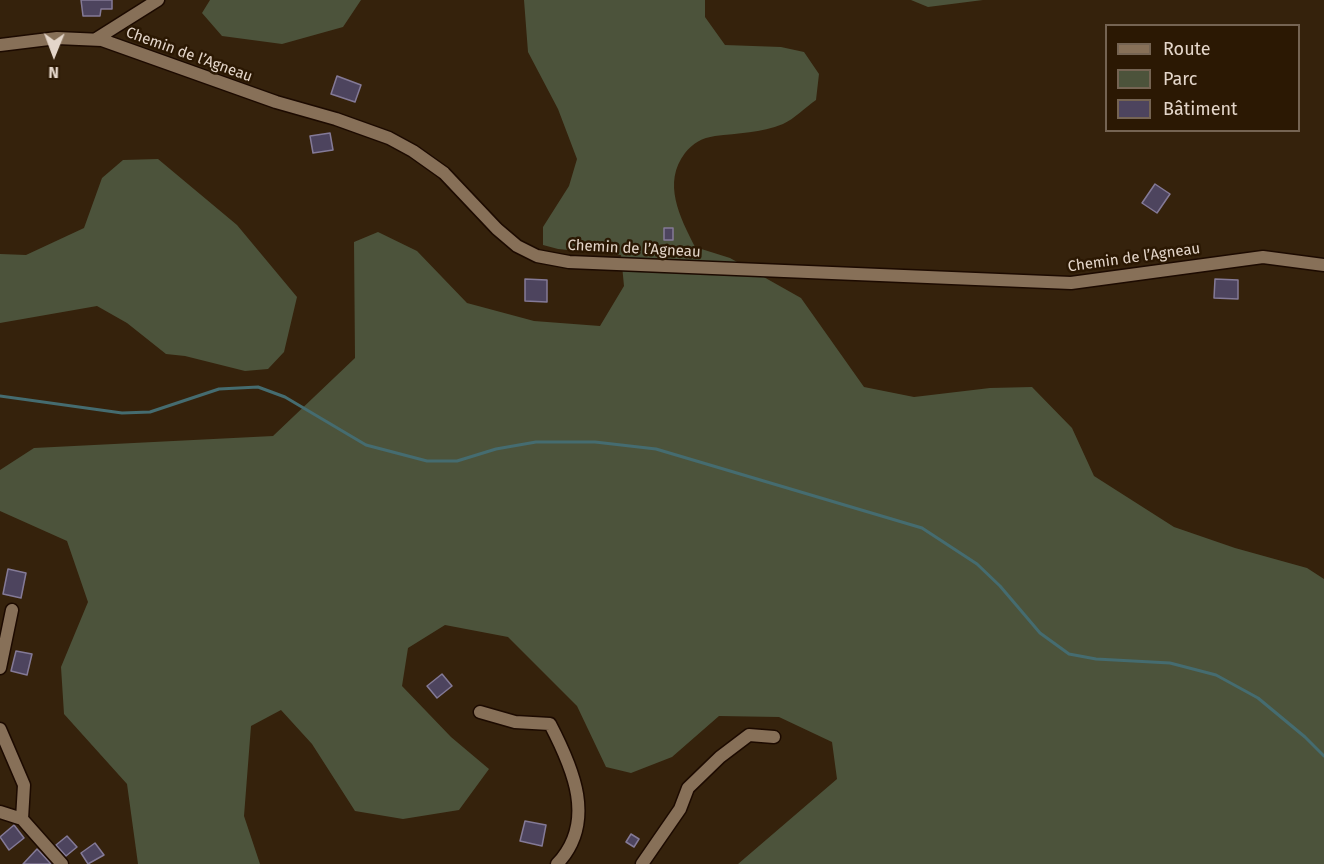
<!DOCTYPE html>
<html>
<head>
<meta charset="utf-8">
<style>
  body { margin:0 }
  #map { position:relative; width:1324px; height:864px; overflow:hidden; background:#35220c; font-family:"Fira Sans",sans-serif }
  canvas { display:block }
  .legend { position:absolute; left:1105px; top:24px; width:195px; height:108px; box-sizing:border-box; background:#2b1803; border:2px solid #756453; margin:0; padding:8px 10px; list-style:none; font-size:18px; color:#e4d6ca }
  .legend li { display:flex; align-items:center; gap:12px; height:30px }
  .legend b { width:30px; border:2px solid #756453 }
  .north { position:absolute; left:24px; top:24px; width:60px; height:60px; -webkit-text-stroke:4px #2b1803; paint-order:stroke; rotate:181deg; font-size:16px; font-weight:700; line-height:24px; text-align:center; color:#e4d6ca }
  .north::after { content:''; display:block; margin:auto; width:21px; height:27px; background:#e4d6ca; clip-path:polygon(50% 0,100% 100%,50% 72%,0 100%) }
</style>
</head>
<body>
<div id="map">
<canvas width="1324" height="864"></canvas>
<ul class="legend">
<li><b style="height:8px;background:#877058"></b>Route</li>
<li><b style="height:16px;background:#4c533b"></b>Parc</li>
<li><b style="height:16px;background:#4d445e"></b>Bâtiment</li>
</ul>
<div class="north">N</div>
</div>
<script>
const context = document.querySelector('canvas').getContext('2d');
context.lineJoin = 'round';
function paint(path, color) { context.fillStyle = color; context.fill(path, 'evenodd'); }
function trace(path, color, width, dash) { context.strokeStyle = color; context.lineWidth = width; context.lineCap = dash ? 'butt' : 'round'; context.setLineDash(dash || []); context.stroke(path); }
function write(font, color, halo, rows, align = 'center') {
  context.font = font + ' "Fira Sans",sans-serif'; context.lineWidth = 5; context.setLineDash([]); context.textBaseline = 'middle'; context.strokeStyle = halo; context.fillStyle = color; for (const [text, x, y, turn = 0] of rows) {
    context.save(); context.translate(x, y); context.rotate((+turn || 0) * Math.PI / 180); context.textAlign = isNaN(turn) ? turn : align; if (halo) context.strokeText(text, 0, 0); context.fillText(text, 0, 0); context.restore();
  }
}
const green = new Path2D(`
  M 210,0 L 361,0 L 343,27 L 282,44 L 222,36 L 202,13 Z
  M 524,0 L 705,0 L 705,17 L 725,45 L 781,47 L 804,52 L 819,74 L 816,100 C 806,107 794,119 783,124 C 761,133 738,133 715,136 C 702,138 693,143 685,153 C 662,183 680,217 695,247 L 730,258 L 801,298 L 864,387 L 914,397 L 990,388 L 1032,387 L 1072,428 L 1094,476 L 1174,527 L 1235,548 L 1307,568 L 1324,579 L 1324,864 L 738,864 L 837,779 L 832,742 L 779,717 L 719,716 L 672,757 L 631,773 L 606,767 L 577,706 L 508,637 L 445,625 L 408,648 L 402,686 L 451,737 L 489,769 L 459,810 L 403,819 L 355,811 L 312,744 L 281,710 L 251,726 L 244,816 L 260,864 L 138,864 L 127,784 L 64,714 L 61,667 L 88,602 L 67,541 L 0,511 L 0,470 L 34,448 L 273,436 L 355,358 L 354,242 L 378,232 L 417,251 L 467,303 L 534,321 L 600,326 L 624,286 L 621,255 L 558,249 L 543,245 L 543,227 L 569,186 L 577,159 L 558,109 L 528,52 Z
  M 911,0 L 983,0 L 928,7 Z
  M 158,159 L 237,225 L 297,297 L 284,352 L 268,369 L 245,371 L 185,356 L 166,354 L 127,323 L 97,306 L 0,323 L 0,254 L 26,255 L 84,228 L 102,178 L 123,160 Z`);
const stream = new Path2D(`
  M 0,396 L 122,413 L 150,412 L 219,389 L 258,387 L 285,397 L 366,445 L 427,461 L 457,461 L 496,449 L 536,442 L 595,442 L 656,449 L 922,528 L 977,564 L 1000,586 L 1040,633 L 1069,654 L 1096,659 L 1170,663 L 1216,675 L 1258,698 L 1305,737 L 1324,756`);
const building = new Path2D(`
  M 81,0 L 112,0 L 112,9 L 101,9 L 100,16 L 83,16 Z
  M 337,76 L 361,85 L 355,102 L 331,94 Z
  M 330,133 L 333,150 L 313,153 L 310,136 Z
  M 1155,184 L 1170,194 L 1157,213 L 1142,203 Z
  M 664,228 L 673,228 L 673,240 L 664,240 Z
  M 525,279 L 547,280 L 547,302 L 525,301 Z
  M 1215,279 L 1238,280 L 1238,299 L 1214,298 Z
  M 8,569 L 26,573 L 21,598 L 3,594 Z
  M 16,651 L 32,654 L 27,675 L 11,671 Z
  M 442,674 L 452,686 L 437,698 L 427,686 Z
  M 525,821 L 546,825 L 542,846 L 520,841 Z
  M 14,825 L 24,838 L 9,850 L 0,837 Z
  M 631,834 L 639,839 L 634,847 L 626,842 Z
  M 67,836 L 77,847 L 66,856 L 56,845 Z
  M 95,843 L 104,855 L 88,864 L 81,853 Z
  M 37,849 L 40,852 L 51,864 L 23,864 Z`);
const minor = new Path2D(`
  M 96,39 L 158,0
  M 0,45 L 57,38 L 102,40 L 276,102 L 336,119 L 389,138 L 413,151 L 444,173 L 497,229 L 517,246 L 537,256 L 569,262 L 1071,283 L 1263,257 L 1324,265
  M 0,668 L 12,610
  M 480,712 L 515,722 L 550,724 C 573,768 597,822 557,864
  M 0,729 L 24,785 L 22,819
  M 0,812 L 22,819 L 62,864
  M 642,864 L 680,809 L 688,788 L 720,757 L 749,735 L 774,737`);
const streetNames = [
  ["Chemin de l’Agneau",189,55,20],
  ["Chemin de l’Agneau",634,249,3],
  ["Chemin de l’Agneau",1134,258,-8]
];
paint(green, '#4c533b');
trace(stream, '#456c70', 3);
paint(building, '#4d445e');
trace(building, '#847a97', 1.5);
trace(minor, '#1c0a00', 15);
trace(minor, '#877058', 12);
write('15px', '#e4d6ca', '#2b1803', streetNames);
</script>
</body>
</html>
